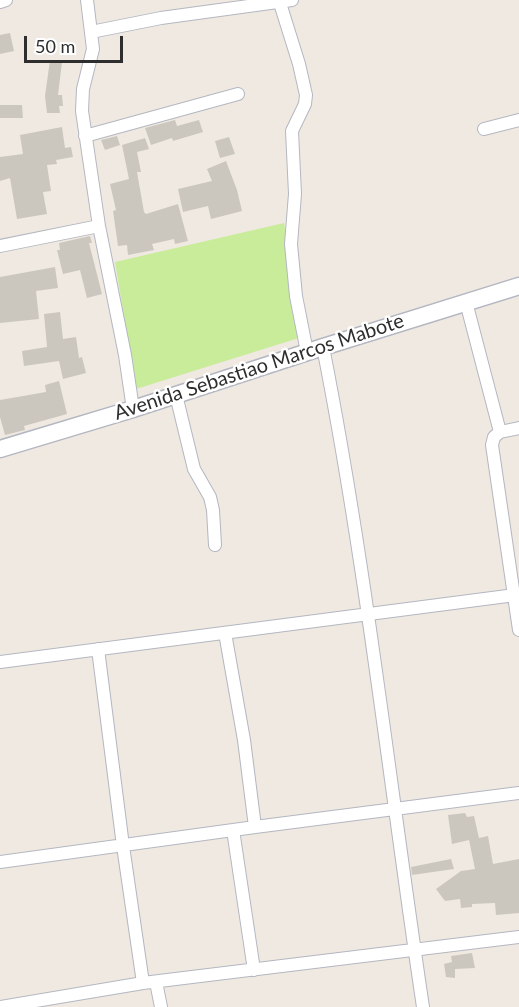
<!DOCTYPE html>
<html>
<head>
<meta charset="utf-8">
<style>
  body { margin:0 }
  #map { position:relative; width:519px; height:1007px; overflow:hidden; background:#efe9e1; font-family:Lato,sans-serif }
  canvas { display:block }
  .scale { position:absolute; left:24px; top:36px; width:99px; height:27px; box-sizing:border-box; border:3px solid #2e2e2e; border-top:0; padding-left:8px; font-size:18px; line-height:21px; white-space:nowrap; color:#2e2e2e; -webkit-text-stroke:4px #fff; paint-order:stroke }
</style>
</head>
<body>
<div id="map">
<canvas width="519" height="1007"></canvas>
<div class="scale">50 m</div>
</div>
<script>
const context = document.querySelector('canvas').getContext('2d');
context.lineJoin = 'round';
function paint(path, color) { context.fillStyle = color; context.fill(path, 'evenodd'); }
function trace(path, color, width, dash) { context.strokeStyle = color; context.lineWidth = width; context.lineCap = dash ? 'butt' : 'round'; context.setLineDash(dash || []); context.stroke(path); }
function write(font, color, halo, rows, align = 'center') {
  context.font = font + ' Lato,sans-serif'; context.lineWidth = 5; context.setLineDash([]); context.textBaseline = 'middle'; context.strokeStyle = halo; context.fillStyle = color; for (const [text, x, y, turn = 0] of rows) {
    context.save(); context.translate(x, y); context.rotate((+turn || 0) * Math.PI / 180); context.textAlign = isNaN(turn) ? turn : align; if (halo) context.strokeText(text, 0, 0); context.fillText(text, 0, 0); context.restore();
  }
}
const pitch = new Path2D(`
  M 284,223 L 302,337 L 136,389 L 115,262 Z`);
const building = new Path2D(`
  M 10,33 L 14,51 L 0,54 L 0,35 Z
  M 50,60 L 62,62 L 58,95 L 62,95 L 63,106 L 59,106 L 60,113 L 47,113 L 45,96 Z
  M 0,105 L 22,105 L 23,118 L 0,118 Z
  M 175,120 L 177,126 L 199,120 L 203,132 L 173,141 L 172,138 L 151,145 L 145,128 Z
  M 62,127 L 65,148 L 71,147 L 73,157 L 56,160 L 57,164 L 47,165 L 51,191 L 43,192 L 47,214 L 17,219 L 10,178 L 0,181 L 0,157 L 23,154 L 20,135 Z
  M 117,136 L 120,145 L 105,150 L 101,140 Z
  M 229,137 L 235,154 L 220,158 L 215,141 Z
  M 145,138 L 149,149 L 137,152 L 141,172 L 137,172 L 144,212 L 146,214 L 178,204 L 188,241 L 175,244 L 174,239 L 152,244 L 154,250 L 128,255 L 127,245 L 118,246 L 113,211 L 116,210 L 110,184 L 129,179 L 122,145 Z
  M 226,161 L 237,190 L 242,211 L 211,219 L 208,206 L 183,212 L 178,189 L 212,181 L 207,169 Z
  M 90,236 L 92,243 L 89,243 L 102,294 L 87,298 L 80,270 L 63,274 L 57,250 L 60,250 L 59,243 Z
  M 55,267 L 58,288 L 36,291 L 39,319 L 0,323 L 0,277 Z
  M 60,312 L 63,339 L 76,337 L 79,358 L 82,357 L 86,373 L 63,379 L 59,361 L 24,366 L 22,351 L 47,347 L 44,314 Z
  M 59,381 L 67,414 L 24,426 L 25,430 L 5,435 L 0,417 L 0,400 L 46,392 L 45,385 Z
  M 465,813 L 467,817 L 474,816 L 479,838 L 488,836 L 493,864 L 519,859 L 519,913 L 496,915 L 495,903 L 472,904 L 472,907 L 461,908 L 460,899 L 445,901 L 436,889 L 461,871 L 475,869 L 469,840 L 452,844 L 448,815 Z
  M 451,859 L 454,869 L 412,875 L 411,867 Z
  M 472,953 L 475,968 L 455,969 L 455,978 L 446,977 L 444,964 L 452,962 L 451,956 Z`);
const street = new Path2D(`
  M 87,0 L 93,49 L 83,89 L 82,111 L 99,226 L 125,355 L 133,409
  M 279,0 L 299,64 L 306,95 L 305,104 L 292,131 L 295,194 L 291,244 L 296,296 L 307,352
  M 0,2 L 6,0
  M 91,32 L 161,18 L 292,0
  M 484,129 L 519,120
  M 85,136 L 238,94
  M 0,246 L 99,226
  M 466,302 L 500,432
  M 323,347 C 366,565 390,787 423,1007
  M 176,395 L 194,469 L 210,497 L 213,510 L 215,545
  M 519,428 L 500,432 L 494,437 L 492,445 L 519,630
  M 225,633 L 244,740 L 255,827
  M 98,649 L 123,846 L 143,983
  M 0,662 L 515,595
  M 233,830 L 254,970
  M 0,862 L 255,827 L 519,793
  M 156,982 L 161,1007
  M 0,1007 L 143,983 L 519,937`);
const secondary = new Path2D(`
  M 0,449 L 133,409 L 323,347 L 519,286`);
const streetNames = [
  ["Avenida Sebastiao Marcos Mabote",259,367,-18]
];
paint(pitch, '#c9ec9a');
paint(building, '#cbc7bf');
trace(street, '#b4b7c1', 14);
trace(secondary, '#b4b7c1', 19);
trace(street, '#fff', 12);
trace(secondary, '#fff', 16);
write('20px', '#2e2e2e', '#fff', streetNames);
</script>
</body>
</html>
